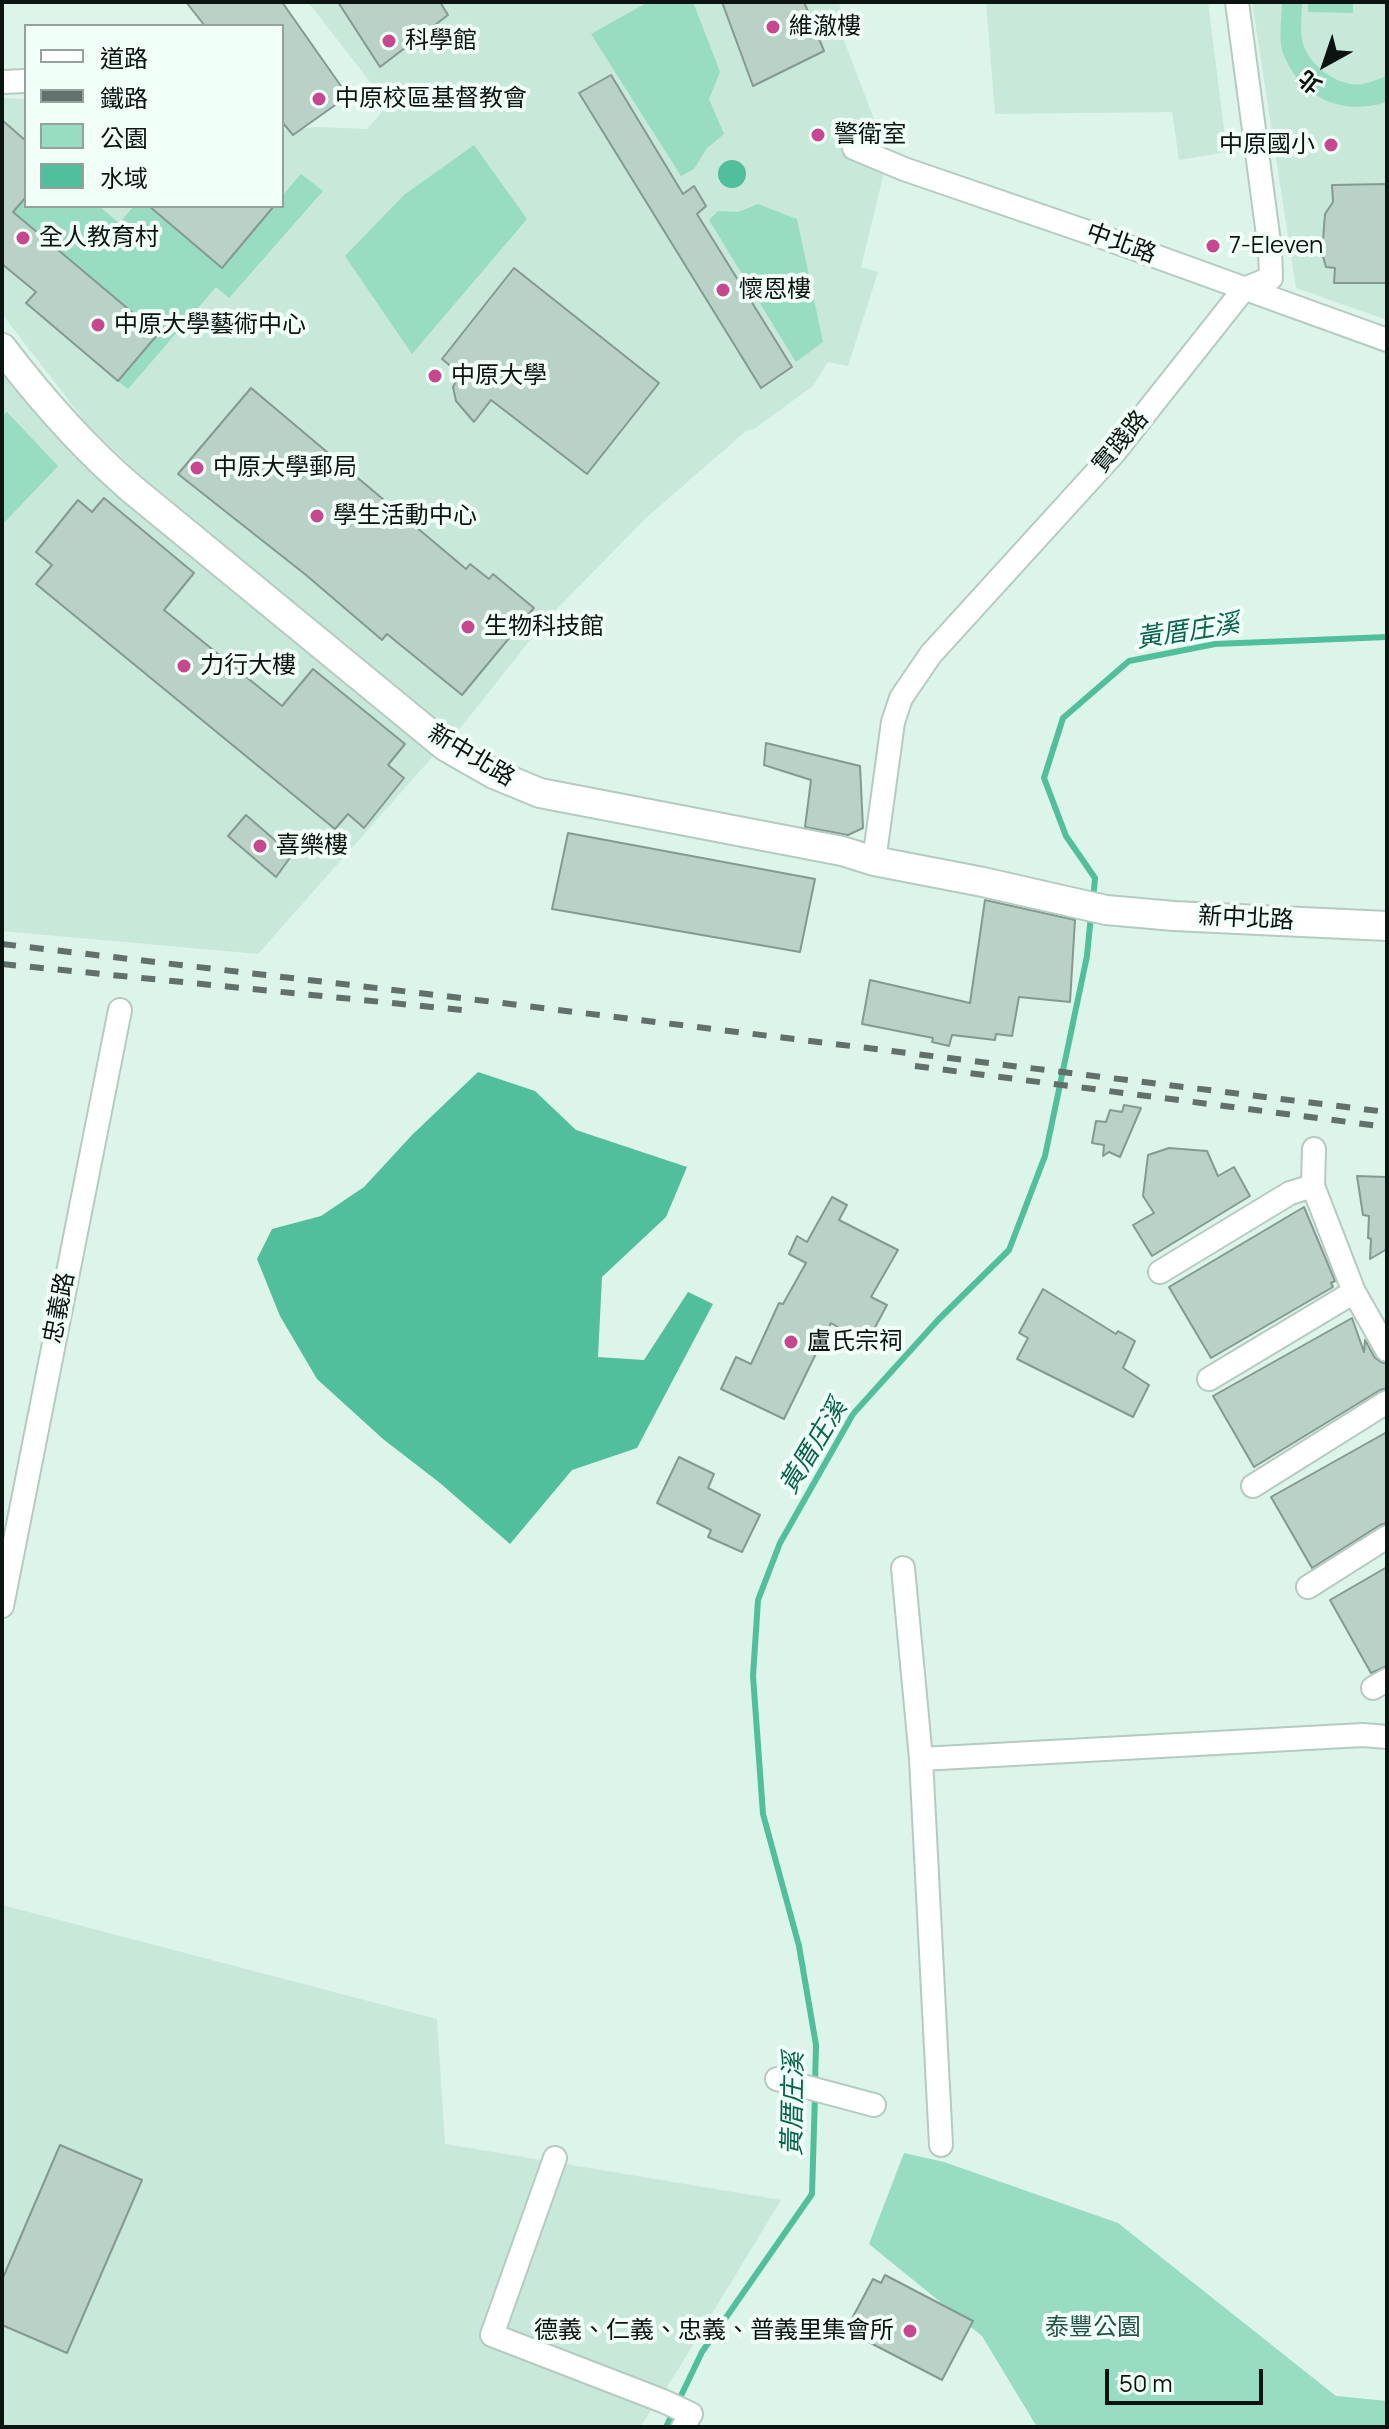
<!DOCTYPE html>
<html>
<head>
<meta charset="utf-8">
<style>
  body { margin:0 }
  #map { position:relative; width:1389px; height:2429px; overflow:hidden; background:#dcf4ea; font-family:Manrope,"Noto Sans TC",sans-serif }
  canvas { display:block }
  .frame { position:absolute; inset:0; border:4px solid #0c1411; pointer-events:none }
  .legend { position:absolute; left:24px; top:24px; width:260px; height:184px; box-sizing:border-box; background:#f1fff9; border:2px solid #95a19c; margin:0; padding:10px 14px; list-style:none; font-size:24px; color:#0c1411 }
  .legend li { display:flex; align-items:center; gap:16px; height:40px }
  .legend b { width:40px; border:2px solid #95a19c }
  .north { position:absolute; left:1285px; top:24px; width:80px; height:80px; -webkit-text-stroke:6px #f1fff9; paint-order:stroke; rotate:220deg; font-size:22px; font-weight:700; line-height:32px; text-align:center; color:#0c1411 }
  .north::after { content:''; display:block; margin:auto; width:28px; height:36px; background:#0c1411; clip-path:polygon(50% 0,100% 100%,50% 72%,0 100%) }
  .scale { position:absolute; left:1105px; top:2369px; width:158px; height:36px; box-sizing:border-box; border:4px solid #0c1411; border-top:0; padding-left:10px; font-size:24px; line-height:28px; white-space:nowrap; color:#0c1411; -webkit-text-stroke:6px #f1fff9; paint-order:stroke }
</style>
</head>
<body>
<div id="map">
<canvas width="1389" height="2429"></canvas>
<div class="frame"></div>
<ul class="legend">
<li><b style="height:10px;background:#fff"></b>道路</li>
<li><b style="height:10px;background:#61706a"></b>鐵路</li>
<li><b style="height:22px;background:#98dcc2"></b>公園</li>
<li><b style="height:22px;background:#51bf9b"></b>水域</li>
</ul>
<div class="north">北</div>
<div class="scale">50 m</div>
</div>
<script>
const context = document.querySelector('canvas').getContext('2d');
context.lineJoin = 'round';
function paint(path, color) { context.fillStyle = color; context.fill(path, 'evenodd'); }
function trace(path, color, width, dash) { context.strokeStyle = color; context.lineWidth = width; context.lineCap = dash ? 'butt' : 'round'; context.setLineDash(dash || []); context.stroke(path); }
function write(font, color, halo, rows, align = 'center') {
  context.font = font + ' Manrope,"Noto Sans TC",sans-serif'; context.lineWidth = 8; context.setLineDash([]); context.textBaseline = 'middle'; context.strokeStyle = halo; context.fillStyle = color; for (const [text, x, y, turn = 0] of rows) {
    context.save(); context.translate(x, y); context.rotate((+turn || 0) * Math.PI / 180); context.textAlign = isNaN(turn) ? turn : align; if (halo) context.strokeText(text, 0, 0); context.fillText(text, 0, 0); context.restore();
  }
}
const built = new Path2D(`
  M 308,2 L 838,2 L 845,21 L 842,35 L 888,156 L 861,267 L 878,272 L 848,366 L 828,362 L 813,386 L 754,429 L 746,431 L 646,518 L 545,621 L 455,735 L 137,472 L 87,424 L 2,314 L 2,98 L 26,99 L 26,206 L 282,206 L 282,130 L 319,127 L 367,129 L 388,105 Z
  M 986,2 L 1208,2 L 1227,152 L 1179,160 L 1172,112 L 995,114 Z
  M 1252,2 L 1387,2 L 1387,320 L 1296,288 Z
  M 2,360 L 263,610 L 434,755 L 258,954 L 2,931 Z
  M 2,1905 L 437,2019 L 445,2144 L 781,2200 L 679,2368 L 640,2427 L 2,2427 Z`);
const green = new Path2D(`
  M 648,2 L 693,2 L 720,72 L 709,99 L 724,134 L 707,148 L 694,169 L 681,176 L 591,34 Z
  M 1282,2 L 1302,2 C 1302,14 1300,28 1302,40 C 1306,61 1330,81 1351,84 C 1364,86 1375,80 1387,76 L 1387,102 C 1342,116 1301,99 1283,53 C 1278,39 1282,17 1282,2 Z
  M 1308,2 L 1353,2 L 1353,13 L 1308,12 Z
  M 474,145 L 527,219 L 412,354 L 345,256 L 404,195 Z
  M 301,174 L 323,191 L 229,298 L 216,287 L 128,389 L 118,381 L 157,334 L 13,212 L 26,197 L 26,206 L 99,206 L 119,223 L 134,206 L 149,206 L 222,268 L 274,206 L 282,206 L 282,196 Z
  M 758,204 L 797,219 L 823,342 L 796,362 L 709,220 L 718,211 L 738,212 Z
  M 7,412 L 58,466 L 2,525 L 2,416 Z
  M 904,2153 L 944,2162 L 1118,2223 L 1336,2396 L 1387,2401 L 1387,2427 L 1037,2427 L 982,2336 L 869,2244 Z`);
const water = new Path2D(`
  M718 174a14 14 0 1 1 28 0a14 14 0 1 1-28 0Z
  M 478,1072 L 535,1091 L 576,1130 L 687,1167 L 666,1217 L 602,1277 L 598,1357 L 644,1360 L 688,1292 L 713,1304 L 637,1448 L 572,1470 L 510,1544 L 440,1483 L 383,1439 L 317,1379 L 280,1316 L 257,1259 L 272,1229 L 321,1216 L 364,1187 L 412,1135 Z`);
const stream = new Path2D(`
  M 1093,900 L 1095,878 L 1066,836 L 1044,778 L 1063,718 L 1129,661 L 1215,644 L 1387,637
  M 815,2084 L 816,2045 L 799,1946 L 763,1814 L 753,1676 L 758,1600 L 780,1543 L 853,1414 L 938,1320 L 1009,1250 L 1045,1156 L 1087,956 L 1091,915
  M 666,2427 L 702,2352 L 812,2194 L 815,2095`);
const building = new Path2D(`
  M 186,2 L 282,2 L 348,96 L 293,135 L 282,122 L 282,26 L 205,26 Z
  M 338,2 L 440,2 L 448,15 L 380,67 Z
  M 722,2 L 804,2 L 824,51 L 753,86 Z
  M 611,75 L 683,194 L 694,186 L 706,206 L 697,214 L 792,367 L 761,388 L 579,93 Z
  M 2,120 L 26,141 L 26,197 L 13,212 L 158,334 L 118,381 L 26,303 L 36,292 L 2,264 Z
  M 1387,184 L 1387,283 L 1334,283 L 1335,268 L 1326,267 L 1322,253 L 1325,214 L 1333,202 L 1332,185 Z
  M 149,206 L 274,206 L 222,268 Z
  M 514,268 L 659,383 L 587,474 L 491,400 L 474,422 L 456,401 L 453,387 L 460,374 L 442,359 Z
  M 251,388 L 466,569 L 470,564 L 489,579 L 493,574 L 534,608 L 462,695 L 387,634 L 382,640 L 306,575 L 178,474 Z
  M 104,498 L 194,573 L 164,610 L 282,706 L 313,669 L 405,744 L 388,765 L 404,778 L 364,828 L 348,814 L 335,829 L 36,584 L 52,565 L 36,552 L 78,500 L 92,512 Z
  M 766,743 L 860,766 L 863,828 L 848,835 L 805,827 L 811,780 L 764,765 Z
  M 246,815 L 292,855 L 276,877 L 228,836 Z
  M 568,833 L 815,879 L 800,952 L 552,909 Z
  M 985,900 L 1075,920 L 1070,1002 L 1019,997 L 1012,1036 L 996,1034 L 995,1040 L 952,1035 L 949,1046 L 932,1042 L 933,1038 L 862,1024 L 870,980 L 970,1003 Z
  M 1124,1105 L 1141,1108 L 1120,1157 L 1109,1152 L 1103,1156 L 1104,1145 L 1092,1143 L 1096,1121 L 1106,1122 L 1110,1110 L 1122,1112 Z
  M 1169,1148 L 1207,1151 L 1218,1176 L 1234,1167 L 1250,1196 L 1152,1256 L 1133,1225 L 1154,1213 L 1143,1196 L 1148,1155 Z
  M 1357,1176 L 1386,1177 L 1387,1182 L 1387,1249 L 1370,1259 L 1371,1239 L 1368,1238 L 1369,1216 L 1363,1215 Z
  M 832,1197 L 847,1205 L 839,1220 L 898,1250 L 871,1297 L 887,1305 L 866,1344 L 831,1323 L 784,1419 L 721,1389 L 736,1357 L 751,1364 L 779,1303 L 783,1304 L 806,1263 L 789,1254 L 797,1236 L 807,1242 Z
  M 1304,1207 L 1335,1281 L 1331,1283 L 1333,1287 L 1211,1358 L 1169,1287 Z
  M 1043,1289 L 1116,1334 L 1118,1331 L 1135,1341 L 1123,1368 L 1149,1385 L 1133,1417 L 1017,1359 L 1028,1338 L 1019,1333 Z
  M 1352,1318 L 1364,1352 L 1365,1340 L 1375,1358 L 1381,1362 L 1387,1364 L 1387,1388 L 1380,1390 L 1254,1467 L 1213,1396 Z
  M 1387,1432 L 1387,1523 L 1380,1525 L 1312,1568 L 1271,1497 Z
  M 679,1457 L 714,1474 L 708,1488 L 760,1515 L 742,1552 L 708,1537 L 711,1530 L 657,1503 Z
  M 1387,1567 L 1387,1666 L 1371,1673 L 1330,1600 Z
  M 60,2145 L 142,2180 L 67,2353 L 2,2325 L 2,2280 Z
  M 885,2275 L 973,2321 L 942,2380 L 857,2336 L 848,2326 L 873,2279 L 881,2283 Z`);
const minor = new Path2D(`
  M 2,82 L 26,81
  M 854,148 L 904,169 L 1105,238 L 1387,340
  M 874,861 L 893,722 L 901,698 L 931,654 L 1114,453 L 1244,289 L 1271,278 L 1270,250 L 1237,2
  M 1314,1149 L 1313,1186 L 1354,1292 L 1387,1350
  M 1160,1272 L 1290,1193 L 1313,1186
  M 1209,1379 L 1354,1292
  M 1253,1486 L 1387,1402
  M 903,1568 L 921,1759 L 941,2145
  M 1308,1587 L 1387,1537
  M 2,1606 L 120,1010
  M 1373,1688 L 1387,1680
  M 921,1759 L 1363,1735 L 1387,1737
  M 777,2079 L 874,2105
  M 555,2158 L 492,2335 L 663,2401 L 691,2414 L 683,2427`);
const tertiary = new Path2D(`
  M 2,348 C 41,399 83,447 132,489 L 445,746 L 494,774 L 540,793 L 842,851 L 874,861 L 983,882 L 1106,910 L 1174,916 L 1387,926`);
const rail = new Path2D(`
  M 2,944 L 453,997 L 1387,1112
  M 2,964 L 462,1010
  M 915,1066 L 1387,1127`);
const markers = [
  [773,27,8,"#c74791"],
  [389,41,8,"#c74791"],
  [319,99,8,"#c74791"],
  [818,135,8,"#c74791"],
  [1331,145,8,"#c74791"],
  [23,238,8,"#c74791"],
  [1213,246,8,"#c74791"],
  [723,290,8,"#c74791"],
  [98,325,8,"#c74791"],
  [435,376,8,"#c74791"],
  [197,468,8,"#c74791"],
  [317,516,8,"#c74791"],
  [468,627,8,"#c74791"],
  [184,666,8,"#c74791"],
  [260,846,8,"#c74791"],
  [791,1342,8,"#c74791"],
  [910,2331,8,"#c74791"]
];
const poiNames = [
  ["維澈樓",789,27],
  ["科學館",405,41],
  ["中原校區基督教會",335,99],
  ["警衛室",834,135],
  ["中原國小",1315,145,"right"],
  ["全人教育村",39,238],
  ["7-Eleven",1229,246],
  ["懷恩樓",739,290],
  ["中原大學藝術中心",114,325],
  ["中原大學",451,376],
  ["中原大學郵局",213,468],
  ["學生活動中心",333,516],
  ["生物科技館",484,627],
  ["力行大樓",200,666],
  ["喜樂樓",276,846],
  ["盧氏宗祠",807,1342],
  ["德義、仁義、忠義、普義里集會所",894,2331,"right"]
];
const streetNames = [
  ["中北路",1121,244,20],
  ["實踐路",1121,442,-50],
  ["新中北路",471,756,31],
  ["新中北路",1246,919,3],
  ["忠義路",60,1308,-79]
];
const parkNames = [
  ["泰豐公園",1093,2328]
];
const waterNames = [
  ["黃厝庄溪",1188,632,-9],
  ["黃厝庄溪",814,1447,-59],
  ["黃厝庄溪",794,2104,-89]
];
paint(built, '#c8e8da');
paint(green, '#98dcc2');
paint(water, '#51bf9b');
trace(stream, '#51bf9b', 6);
paint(building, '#bad1c7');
trace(building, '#849a91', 2);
trace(minor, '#b4cbc1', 26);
trace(tertiary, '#b4cbc1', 32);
trace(minor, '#fff', 22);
trace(tertiary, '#fff', 28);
trace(rail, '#61706a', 6, [14, 14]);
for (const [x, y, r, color] of markers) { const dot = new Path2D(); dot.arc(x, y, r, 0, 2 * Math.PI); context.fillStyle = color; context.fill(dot); trace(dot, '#f1fff9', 3); }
write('24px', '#0c1411', '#f1fff9', poiNames, 'left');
write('24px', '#0c1411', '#f1fff9', streetNames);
write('24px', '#265444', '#f1fff9', parkNames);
write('italic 26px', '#08634a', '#f1fff9', waterNames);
</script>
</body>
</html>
